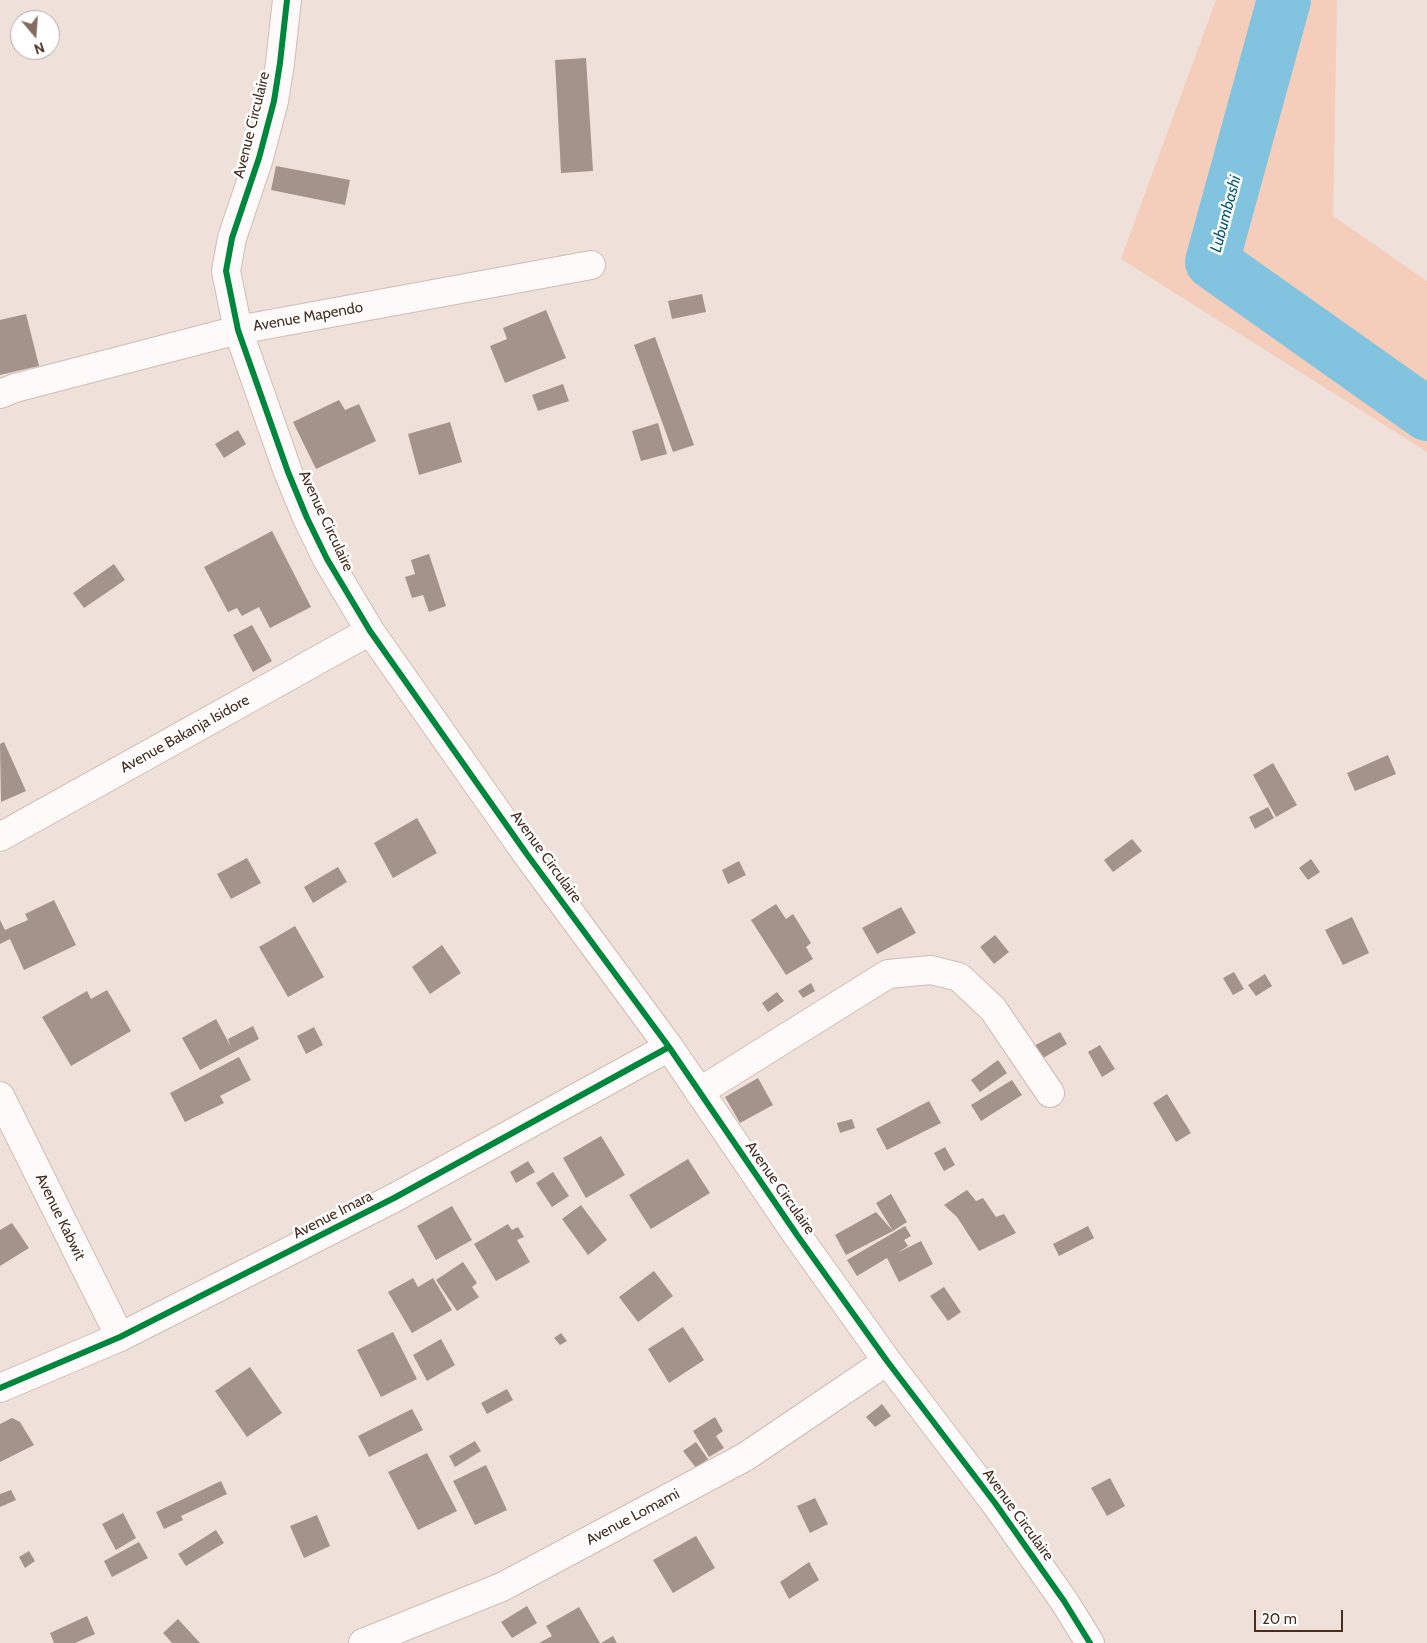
<!DOCTYPE html>
<html>
<head>
<meta charset="utf-8">
<style>
  body { margin:0 }
  #map { position:relative; width:1427px; height:1643px; overflow:hidden; background:#efe0d9; font-family:Cabin,sans-serif }
  canvas { display:block }
  .north { position:absolute; left:10px; top:10px; width:50px; height:50px; box-sizing:border-box; background:#fff; border:1px solid #b5aba6; border-radius:50%; rotate:162deg; font-size:14px; font-weight:700; line-height:20px; text-align:center; color:#472e21 }
  .north::after { content:''; display:block; margin:auto; width:18px; height:22px; background:#826c61; clip-path:polygon(50% 0,100% 100%,50% 72%,0 100%) }
  .scale { position:absolute; left:1254px; top:1610px; width:89px; height:22px; box-sizing:border-box; border:2px solid #472e21; border-top:0; padding-left:6px; font-size:15px; line-height:18px; white-space:nowrap; color:#472e21; -webkit-text-stroke:4px #fff; paint-order:stroke }
</style>
</head>
<body>
<div id="map">
<canvas width="1427" height="1643"></canvas>
<div class="north">N</div>
<div class="scale">20 m</div>
</div>
<script>
const context = document.querySelector('canvas').getContext('2d');
context.lineJoin = 'round';
function paint(path, color) { context.fillStyle = color; context.fill(path, 'evenodd'); }
function trace(path, color, width, dash) { context.strokeStyle = color; context.lineWidth = width; context.lineCap = dash ? 'butt' : 'round'; context.setLineDash(dash || []); context.stroke(path); }
function write(font, color, halo, rows, align = 'center') {
  context.font = font + ' Cabin,sans-serif'; context.lineWidth = 5; context.setLineDash([]); context.textBaseline = 'middle'; context.strokeStyle = halo; context.fillStyle = color; for (const [text, x, y, turn = 0] of rows) {
    context.save(); context.translate(x, y); context.rotate((+turn || 0) * Math.PI / 180); context.textAlign = isNaN(turn) ? turn : align; if (halo) context.strokeText(text, 0, 0); context.fillText(text, 0, 0); context.restore();
  }
}
const green = new Path2D(`
  M 1216,0 L 1337,0 L 1333,216 L 1427,281 L 1427,452 L 1121,259 Z`);
const river = new Path2D(`
  M 1284,0 L 1212,262 L 1427,414`);
const building = new Path2D(`
  M 586,58 L 593,171 L 561,173 L 555,60 Z
  M 276,166 L 350,180 L 345,205 L 271,190 Z
  M 702,294 L 706,312 L 672,319 L 668,301 Z
  M 546,310 L 566,358 L 505,383 L 490,346 L 507,339 L 503,328 Z
  M 26,314 L 39,366 L 0,375 L 0,320 Z
  M 655,337 L 694,445 L 673,452 L 634,345 Z
  M 563,384 L 569,401 L 538,411 L 532,395 Z
  M 339,400 L 345,410 L 359,404 L 376,441 L 316,469 L 293,422 Z
  M 450,422 L 462,462 L 419,475 L 408,434 Z
  M 658,423 L 667,454 L 641,461 L 632,431 Z
  M 238,430 L 246,444 L 224,458 L 215,444 Z
  M 272,531 L 311,607 L 270,628 L 259,607 L 242,616 L 237,608 L 228,612 L 204,567 Z
  M 429,554 L 446,606 L 429,612 L 423,595 L 412,598 L 405,577 L 415,574 L 411,560 Z
  M 114,564 L 125,580 L 84,608 L 73,593 Z
  M 252,625 L 272,661 L 253,672 L 233,635 Z
  M 4,742 L 26,791 L 1,802 L 0,744 Z
  M 1388,755 L 1396,774 L 1355,791 L 1347,773 Z
  M 1273,763 L 1297,805 L 1276,817 L 1253,775 Z
  M 1268,807 L 1274,818 L 1255,829 L 1249,817 Z
  M 417,818 L 437,853 L 393,878 L 374,843 Z
  M 1132,839 L 1142,851 L 1113,872 L 1104,860 Z
  M 247,858 L 261,883 L 231,899 L 217,874 Z
  M 1311,859 L 1320,872 L 1308,880 L 1299,868 Z
  M 739,861 L 746,875 L 728,884 L 722,870 Z
  M 338,867 L 347,882 L 313,903 L 304,887 Z
  M 54,900 L 76,945 L 24,970 L 10,939 L 0,944 L 0,920 L 5,930 L 28,920 L 25,914 Z
  M 776,904 L 786,919 L 793,914 L 811,943 L 806,947 L 813,959 L 786,975 L 751,920 Z
  M 901,907 L 916,933 L 877,954 L 862,928 Z
  M 1352,917 L 1369,953 L 1343,965 L 1325,930 Z
  M 295,926 L 324,977 L 288,997 L 259,947 Z
  M 995,935 L 1009,952 L 994,964 L 980,947 Z
  M 442,945 L 461,973 L 430,994 L 412,967 Z
  M 1234,972 L 1244,989 L 1233,995 L 1223,978 Z
  M 1265,974 L 1272,986 L 1256,996 L 1248,985 Z
  M 811,983 L 815,991 L 803,998 L 798,991 Z
  M 107,990 L 131,1031 L 71,1066 L 42,1017 L 87,991 L 91,999 Z
  M 777,992 L 784,1001 L 768,1012 L 762,1003 Z
  M 216,1019 L 231,1047 L 228,1039 L 253,1026 L 259,1039 L 200,1070 L 182,1038 Z
  M 314,1027 L 323,1045 L 306,1054 L 297,1036 Z
  M 1060,1032 L 1067,1044 L 1038,1061 L 1030,1048 Z
  M 1100,1045 L 1115,1069 L 1102,1077 L 1088,1052 Z
  M 239,1057 L 251,1080 L 220,1096 L 224,1103 L 185,1122 L 170,1093 Z
  M 998,1060 L 1007,1073 L 980,1092 L 971,1080 Z
  M 758,1078 L 773,1105 L 740,1123 L 725,1097 Z
  M 1012,1080 L 1022,1095 L 981,1121 L 971,1105 Z
  M 1167,1094 L 1191,1133 L 1176,1142 L 1153,1103 Z
  M 929,1101 L 941,1123 L 887,1150 L 876,1129 Z
  M 852,1119 L 855,1128 L 840,1133 L 837,1123 Z
  M 601,1136 L 625,1175 L 586,1198 L 563,1158 Z
  M 945,1147 L 955,1165 L 944,1171 L 934,1153 Z
  M 688,1159 L 710,1193 L 651,1229 L 629,1195 Z
  M 528,1161 L 535,1172 L 516,1183 L 510,1172 Z
  M 553,1172 L 569,1196 L 552,1207 L 536,1183 Z
  M 967,1190 L 976,1201 L 983,1198 L 996,1217 L 1004,1214 L 1016,1233 L 979,1251 L 957,1217 L 944,1205 Z
  M 891,1194 L 907,1222 L 893,1231 L 876,1203 Z
  M 581,1205 L 607,1240 L 588,1255 L 562,1219 Z
  M 452,1206 L 472,1240 L 436,1260 L 417,1226 Z
  M 876,1212 L 893,1231 L 846,1255 L 835,1235 Z
  M 12,1223 L 29,1248 L 0,1266 L 0,1230 Z
  M 508,1224 L 512,1230 L 518,1227 L 524,1237 L 517,1240 L 530,1262 L 496,1281 L 474,1244 Z
  M 905,1226 L 911,1236 L 904,1240 L 908,1246 L 897,1253 L 921,1241 L 933,1264 L 899,1282 L 887,1258 L 857,1276 L 847,1260 Z
  M 1088,1226 L 1094,1238 L 1059,1256 L 1053,1244 Z
  M 463,1262 L 477,1283 L 472,1287 L 479,1297 L 457,1311 L 436,1280 Z
  M 654,1271 L 673,1296 L 638,1322 L 619,1297 Z
  M 413,1278 L 418,1287 L 433,1278 L 452,1310 L 412,1333 L 388,1292 Z
  M 944,1287 L 961,1312 L 948,1321 L 930,1296 Z
  M 683,1327 L 704,1360 L 669,1383 L 648,1349 Z
  M 393,1332 L 417,1379 L 381,1397 L 357,1350 Z
  M 561,1333 L 567,1341 L 560,1345 L 554,1338 Z
  M 441,1339 L 455,1365 L 427,1381 L 413,1355 Z
  M 250,1367 L 282,1413 L 247,1437 L 215,1391 Z
  M 507,1389 L 513,1400 L 487,1414 L 481,1403 Z
  M 882,1404 L 891,1416 L 875,1427 L 866,1417 Z
  M 412,1409 L 423,1430 L 369,1457 L 358,1436 Z
  M 715,1417 L 723,1431 L 716,1436 L 724,1448 L 709,1457 L 693,1431 Z
  M 12,1418 L 20,1422 L 34,1445 L 0,1462 L 0,1424 Z
  M 475,1441 L 481,1451 L 455,1467 L 449,1456 Z
  M 696,1442 L 708,1459 L 696,1468 L 683,1451 Z
  M 427,1453 L 457,1511 L 418,1530 L 388,1472 Z
  M 486,1465 L 507,1510 L 475,1525 L 453,1481 Z
  M 1110,1478 L 1125,1506 L 1107,1516 L 1091,1488 Z
  M 221,1481 L 227,1494 L 181,1516 L 183,1520 L 164,1529 L 156,1512 Z
  M 11,1490 L 16,1500 L 0,1507 L 0,1494 Z
  M 815,1498 L 828,1524 L 810,1533 L 797,1506 Z
  M 123,1513 L 136,1538 L 116,1550 L 102,1524 Z
  M 317,1515 L 330,1546 L 304,1558 L 290,1526 Z
  M 216,1530 L 224,1543 L 186,1566 L 178,1554 Z
  M 696,1536 L 715,1568 L 673,1593 L 653,1560 Z
  M 139,1542 L 148,1558 L 112,1577 L 104,1561 Z
  M 29,1551 L 35,1561 L 25,1568 L 19,1557 Z
  M 809,1562 L 819,1580 L 789,1599 L 780,1582 Z
  M 527,1606 L 537,1623 L 512,1638 L 501,1622 Z
  M 579,1607 L 600,1643 L 539,1643 L 552,1636 L 546,1626 Z
  M 87,1616 L 95,1634 L 75,1643 L 54,1643 L 50,1633 Z
  M 178,1619 L 200,1643 L 172,1643 L 163,1633 Z
  M 613,1636 L 617,1643 L 601,1643 Z`);
const minor = new Path2D(`
  M 287,0 L 280,63 L 274,101 L 259,158 L 232,238 L 226,271 L 238,330 L 288,472 L 307,518 L 327,559 L 370,631 L 526,853 L 669,1047 L 797,1235 L 887,1361 L 995,1503 L 1064,1601 L 1090,1643
  M 0,394 L 15,388 L 238,330 L 591,265
  M 0,837 L 370,631
  M 699,1092 L 888,974 L 931,970 L 959,977 L 993,1009 L 1050,1093
  M 0,1096 L 120,1337
  M 0,1388 L 120,1337 L 394,1198 L 669,1047
  M 363,1643 L 502,1587 L 745,1457 L 887,1361`);
const cycleway = new Path2D(`
  M 287,0 L 280,63 L 274,101 L 259,158 L 232,238 L 226,271 L 238,330 L 288,472 L 307,518 L 327,559 L 370,631 L 526,853 L 669,1047 L 797,1235 L 887,1361 L 995,1503 L 1064,1601 L 1090,1643
  M 0,1388 L 120,1337 L 394,1198 L 669,1047`);
const streetNames = [
  ["Avenue Circulaire",252,125,-76],
  ["Avenue Mapendo",308,317,-10],
  ["Avenue Circulaire",326,521,65],
  ["Avenue Bakanja Isidore",185,734,-29],
  ["Avenue Circulaire",546,857,54],
  ["Avenue Circulaire",780,1188,55],
  ["Avenue Imara",333,1215,-27],
  ["Avenue Kabwit",60,1217,64],
  ["Avenue Circulaire",1018,1515,54],
  ["Avenue Lomami",633,1517,-28]
];
const waterNames = [
  ["Lubumbashi",1226,214,-75]
];
paint(green, '#f5cebb');
trace(river, '#82c4df', 54);
paint(building, '#a4938a');
trace(minor, '#cfbdb4', 30);
trace(minor, '#fdfaf9', 28);
trace(cycleway, '#00873e', 6);
write('15px', '#472e21', '#fff', streetNames);
write('italic 16px', '#055a77', '#fff', waterNames);
</script>
</body>
</html>
